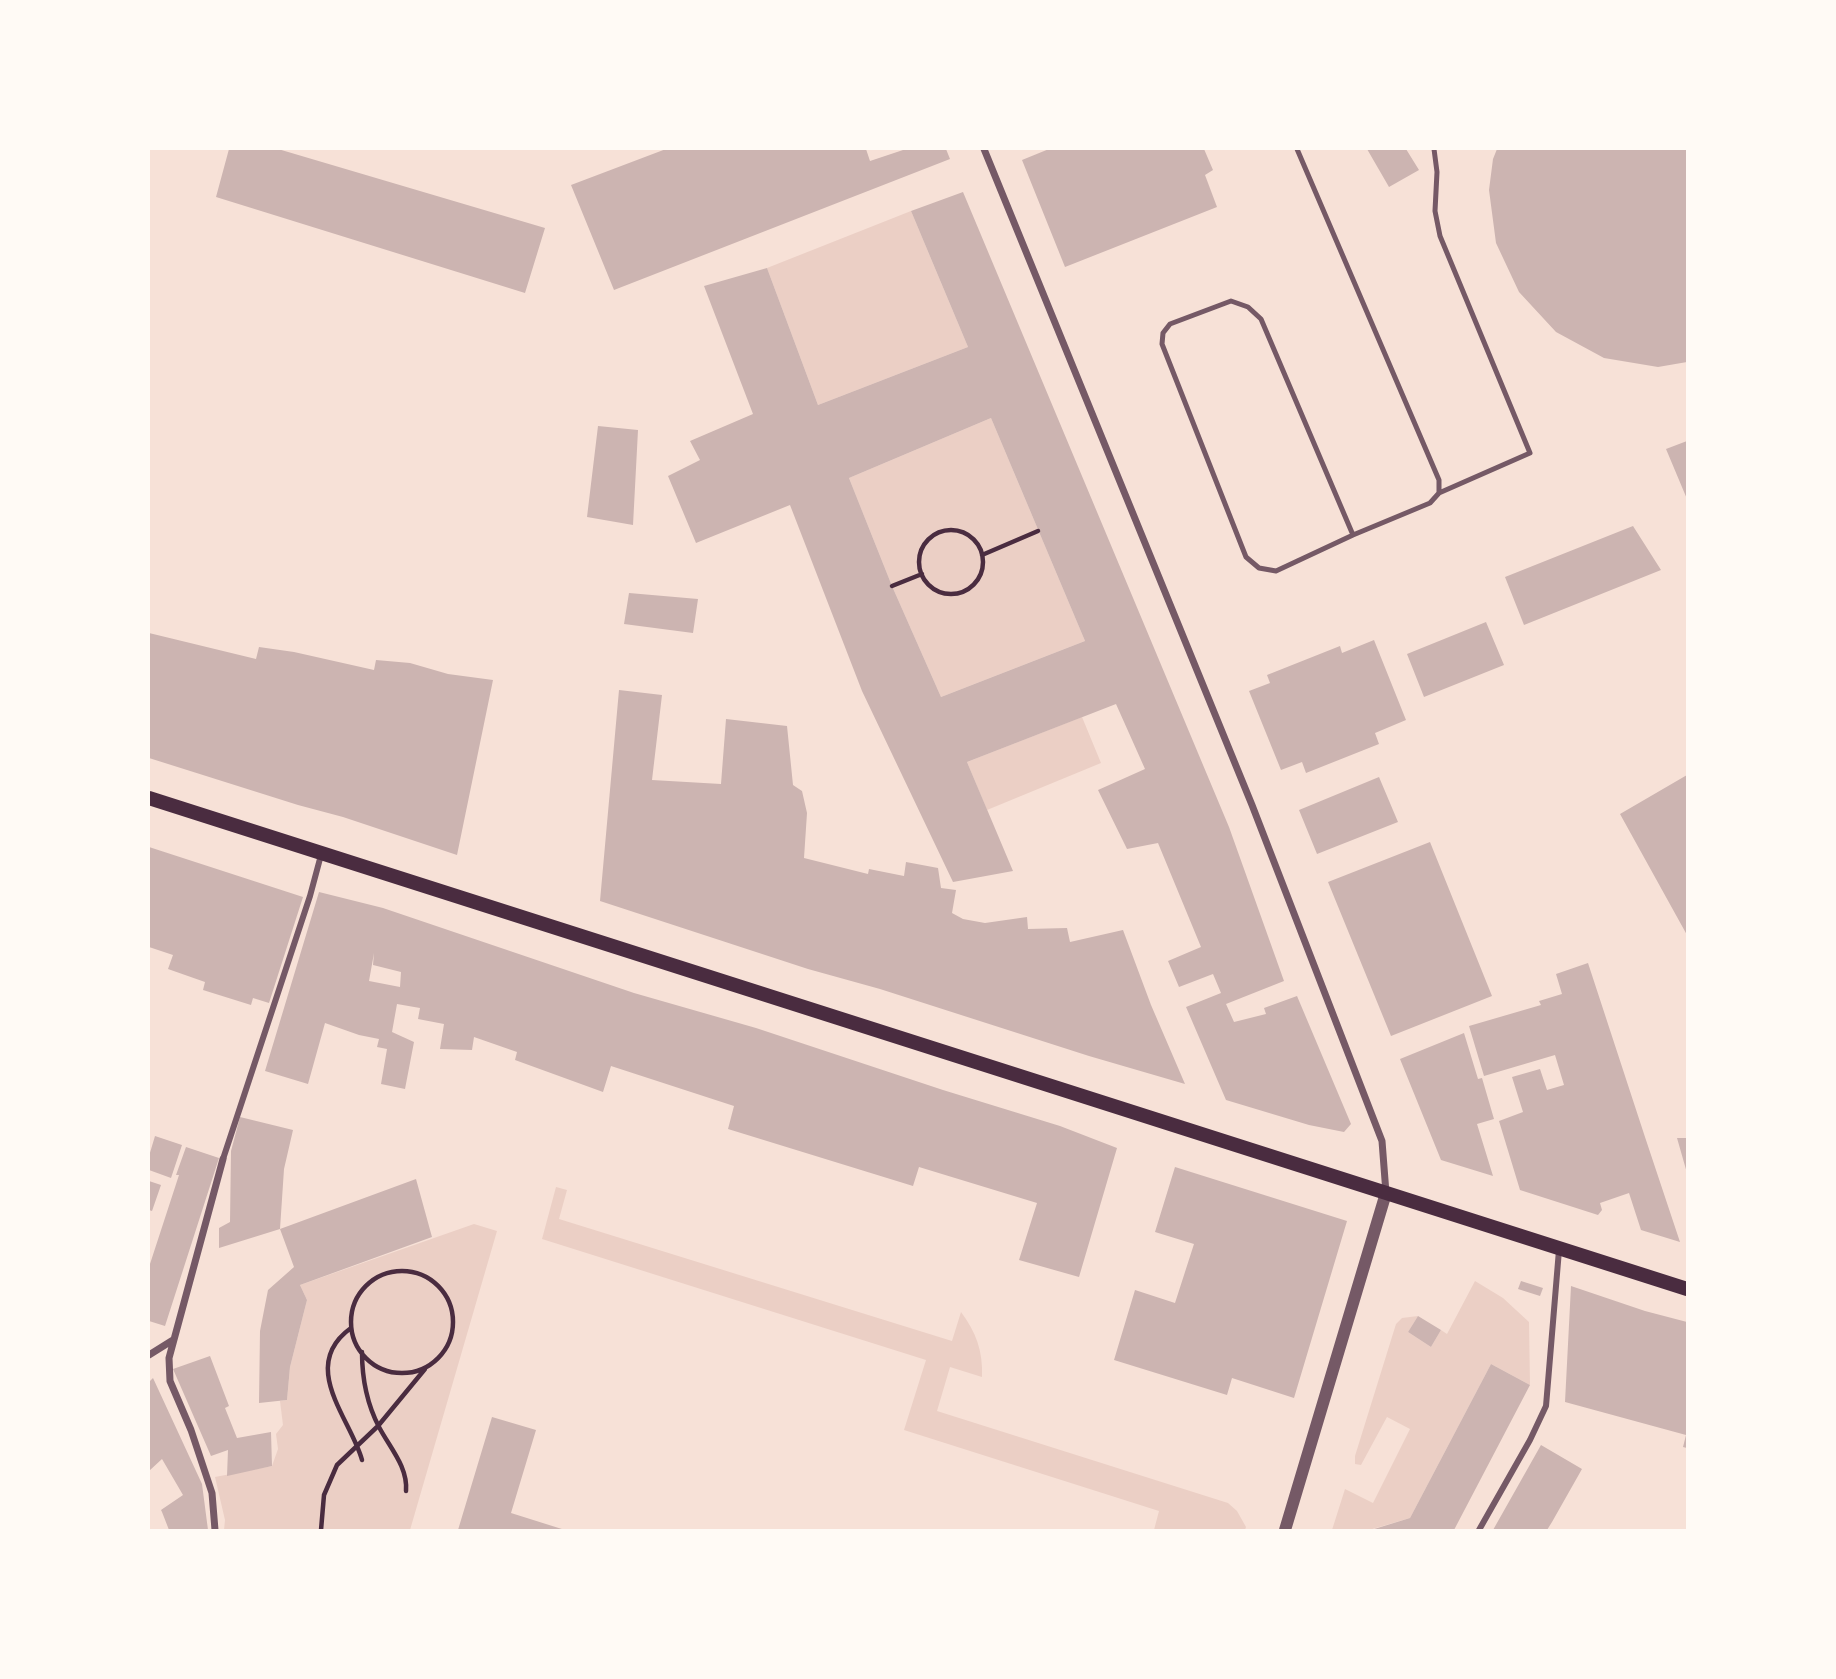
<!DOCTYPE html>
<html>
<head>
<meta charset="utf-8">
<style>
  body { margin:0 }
  #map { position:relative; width:1836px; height:1679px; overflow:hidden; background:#f7e1d7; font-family:"Alegreya Sans",sans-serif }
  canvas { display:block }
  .frame { position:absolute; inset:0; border:150px solid #fffaf5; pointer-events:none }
</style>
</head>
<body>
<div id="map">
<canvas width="1836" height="1679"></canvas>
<div class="frame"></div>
</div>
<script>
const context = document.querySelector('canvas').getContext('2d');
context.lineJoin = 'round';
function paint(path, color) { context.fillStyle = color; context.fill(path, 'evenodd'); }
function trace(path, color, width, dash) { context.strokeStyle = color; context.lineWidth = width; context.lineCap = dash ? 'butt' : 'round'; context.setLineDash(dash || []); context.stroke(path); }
const green = new Path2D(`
  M 911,211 L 968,347 L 818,405 L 767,268 Z
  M 991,418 L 1085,641 L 941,697 L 892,586 L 849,478 Z
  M 1082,717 L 1101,763 L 987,810 L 967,762 Z
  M 556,1187 L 567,1190 L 559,1219 L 952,1341 L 961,1312 C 976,1332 983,1351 982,1377 L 950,1367 L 937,1411 L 1228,1503 L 1237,1511 L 1246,1527 L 1245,1530 L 1154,1530 L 1159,1511 L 904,1430 L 926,1360 L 542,1239 Z
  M 474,1224 L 497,1231 L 410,1530 L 224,1530 L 225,1520 L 215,1477 L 272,1466 L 278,1449 L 276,1434 L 283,1425 L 280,1401 L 287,1400 L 290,1367 L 307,1300 L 300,1285 Z
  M 1475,1281 L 1503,1298 L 1529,1322 L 1530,1385 L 1491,1364 L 1410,1518 L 1369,1530 L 1332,1530 L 1345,1489 L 1373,1503 L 1410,1429 L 1387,1417 L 1361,1465 L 1355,1464 L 1355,1456 L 1396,1324 L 1402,1318 L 1418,1316 L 1408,1332 L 1431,1347 L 1441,1330 L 1447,1334 Z`);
const building = new Path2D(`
  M 229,149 L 278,149 L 545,228 L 525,293 L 216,197 Z
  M 666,149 L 866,149 L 870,161 L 906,149 L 946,149 L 950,159 L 614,290 L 571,185 Z
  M 1049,149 L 1204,149 L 1213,170 L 1205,175 L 1217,207 L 1065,267 L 1022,160 Z
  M 1367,149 L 1406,149 L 1419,170 L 1389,187 Z
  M 1497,149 L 1687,149 L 1687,362 L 1658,367 L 1604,358 L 1556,332 L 1519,292 L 1496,243 L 1489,190 L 1493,159 Z
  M 963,192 L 1229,827 L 1284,981 L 1226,1004 L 1234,1022 L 1266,1014 L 1264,1008 L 1297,996 L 1351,1124 L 1344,1132 L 1309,1125 L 1226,1100 L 1186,1007 L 1221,993 L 1213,974 L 1179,987 L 1168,961 L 1201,947 L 1158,843 L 1127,849 L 1098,790 L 1145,769 L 1116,704 L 967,762 L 1013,871 L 953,882 L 862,691 L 790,505 L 696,543 L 668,476 L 700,460 L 690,441 L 753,414 L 704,286 L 767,268 L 818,405 L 968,347 L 911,211 ZM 991,418 L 1085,641 L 941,697 L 892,586 L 849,478 Z
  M 598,426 L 638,430 L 633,525 L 587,517 Z
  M 1687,441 L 1687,499 L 1666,449 Z
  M 1633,526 L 1661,570 L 1524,625 L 1505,577 Z
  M 629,593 L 698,599 L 693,633 L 624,624 Z
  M 1486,622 L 1504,665 L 1424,697 L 1407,654 Z
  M 149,633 L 256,659 L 259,647 L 294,652 L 374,670 L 376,660 L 410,663 L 448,674 L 493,680 L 457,855 L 343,817 L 298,805 L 149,758 Z
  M 1374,640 L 1406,720 L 1375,733 L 1379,744 L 1306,773 L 1302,762 L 1281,770 L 1249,691 L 1270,683 L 1267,675 L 1340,646 L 1342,653 Z
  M 619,690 L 662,695 L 652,780 L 721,784 L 726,719 L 787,726 L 793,785 L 802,791 L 807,813 L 804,858 L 868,874 L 869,869 L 904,876 L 906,862 L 938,868 L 941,888 L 956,890 L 952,913 L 963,919 L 985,923 L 1027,917 L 1028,929 L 1067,928 L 1070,942 L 1123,930 L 1151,1005 L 1185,1084 L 1089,1056 L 880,989 L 808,969 L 600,901 Z
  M 1687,775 L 1687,935 L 1620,814 Z
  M 1379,777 L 1398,822 L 1317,854 L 1299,810 Z
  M 1430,842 L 1492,996 L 1391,1036 L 1328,882 Z
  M 149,847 L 303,897 L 269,1003 L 253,998 L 251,1005 L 203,990 L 205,982 L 168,969 L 173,955 L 149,947 Z
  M 319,892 L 383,908 L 634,993 L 756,1028 L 943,1090 L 1060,1126 L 1117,1148 L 1079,1277 L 1019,1260 L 1037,1203 L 919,1167 L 913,1186 L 728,1129 L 734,1106 L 611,1066 L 603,1092 L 515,1060 L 517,1052 L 474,1037 L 472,1050 L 440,1049 L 444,1024 L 418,1019 L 420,1008 L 397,1004 L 392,1032 L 414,1042 L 405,1089 L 381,1084 L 387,1049 L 377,1047 L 379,1039 L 359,1035 L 325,1023 L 308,1084 L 265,1071 ZM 374,953 L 373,965 L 401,972 L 400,987 L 369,981 Z
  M 1588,963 L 1644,1134 L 1680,1242 L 1641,1230 L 1629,1193 L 1600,1203 L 1602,1210 L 1598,1215 L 1520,1190 L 1499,1121 L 1523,1112 L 1512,1077 L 1540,1069 L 1547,1090 L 1564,1085 L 1555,1055 L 1484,1076 L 1469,1026 L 1541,1005 L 1539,1001 L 1562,994 L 1556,974 Z
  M 1464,1033 L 1478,1079 L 1482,1078 L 1494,1119 L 1477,1124 L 1493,1176 L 1441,1160 L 1400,1059 Z
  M 240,1117 L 293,1130 L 284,1169 L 280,1229 L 219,1248 L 219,1228 L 230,1222 L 231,1151 Z
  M 155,1136 L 182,1145 L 171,1178 L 149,1170 L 149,1156 Z
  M 1677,1138 L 1687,1138 L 1687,1173 Z
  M 186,1147 L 219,1158 L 165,1326 L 149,1321 L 149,1267 L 179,1175 L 176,1175 Z
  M 1175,1167 L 1347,1221 L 1294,1398 L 1232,1378 L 1227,1395 L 1114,1360 L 1135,1290 L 1175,1303 L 1194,1244 L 1155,1232 Z
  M 416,1179 L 432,1237 L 300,1285 L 307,1300 L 290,1367 L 287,1400 L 259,1403 L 260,1331 L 268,1290 L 294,1267 L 280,1229 Z
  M 149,1181 L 161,1185 L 152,1211 L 149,1210 Z
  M 1521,1281 L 1543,1288 L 1540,1296 L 1518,1289 Z
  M 1571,1286 L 1645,1311 L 1687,1322 L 1687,1448 L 1683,1447 L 1686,1435 L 1565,1402 Z
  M 1418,1316 L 1441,1330 L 1431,1347 L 1408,1332 Z
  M 210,1356 L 229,1406 L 225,1408 L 237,1438 L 271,1432 L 272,1466 L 227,1476 L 228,1450 L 211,1456 L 173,1369 Z
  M 1491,1364 L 1530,1385 L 1454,1530 L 1371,1530 L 1410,1518 Z
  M 153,1378 L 202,1484 L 208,1530 L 169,1530 L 162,1512 L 161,1510 L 183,1495 L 162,1459 L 149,1471 L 149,1382 Z
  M 492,1417 L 536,1430 L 511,1513 L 565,1530 L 458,1530 Z
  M 1541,1445 L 1582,1469 L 1552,1522 L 1547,1530 L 1493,1530 Z`);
const path = new Path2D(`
  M919 562a32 32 0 1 1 64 0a32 32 0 1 1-64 0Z
  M 982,555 L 1038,531
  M 892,586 L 922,574
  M351 1322a51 51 0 1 1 102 0a51 51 0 1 1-102 0Z
  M 351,1328 C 298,1366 351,1419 362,1460
  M 362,1352 C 362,1377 367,1404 379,1427 C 390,1448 408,1467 406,1491
  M 321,1530 L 324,1495 L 337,1465 L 378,1426 L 425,1369`);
const service = new Path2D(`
  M 1297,149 L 1439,480 L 1439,493
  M 1231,301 L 1248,307 L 1261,319 L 1353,535 L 1276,571 L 1259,568 L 1246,557 L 1162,344 L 1163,333 L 1170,324 Z
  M 1353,535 L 1430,503 L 1439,493 L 1530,453 L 1440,236 L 1435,211 L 1437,172 L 1434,149`);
const pedestrian = new Path2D(`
  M 223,1159 L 310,896 L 321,855
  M 1479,1530 L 1530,1440 L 1546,1406 L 1559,1250`);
const minor = new Path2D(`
  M 984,149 L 1252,805 L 1382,1141 L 1386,1193
  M 149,1355 L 173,1340
  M 215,1530 L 212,1493 L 191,1430 L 170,1381 L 169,1358 L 223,1159`);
const tertiary = new Path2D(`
  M 1285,1530 L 1386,1193`);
const secondary = new Path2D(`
  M 149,798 L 1687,1289`);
paint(green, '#ebcfc5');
paint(building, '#ccb4b1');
trace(path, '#4a2c40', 4.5);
trace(service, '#755966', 5);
trace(pedestrian, '#755966', 6);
trace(minor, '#755966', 7);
trace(tertiary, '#755966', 12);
trace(secondary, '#4a2c40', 14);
</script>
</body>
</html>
